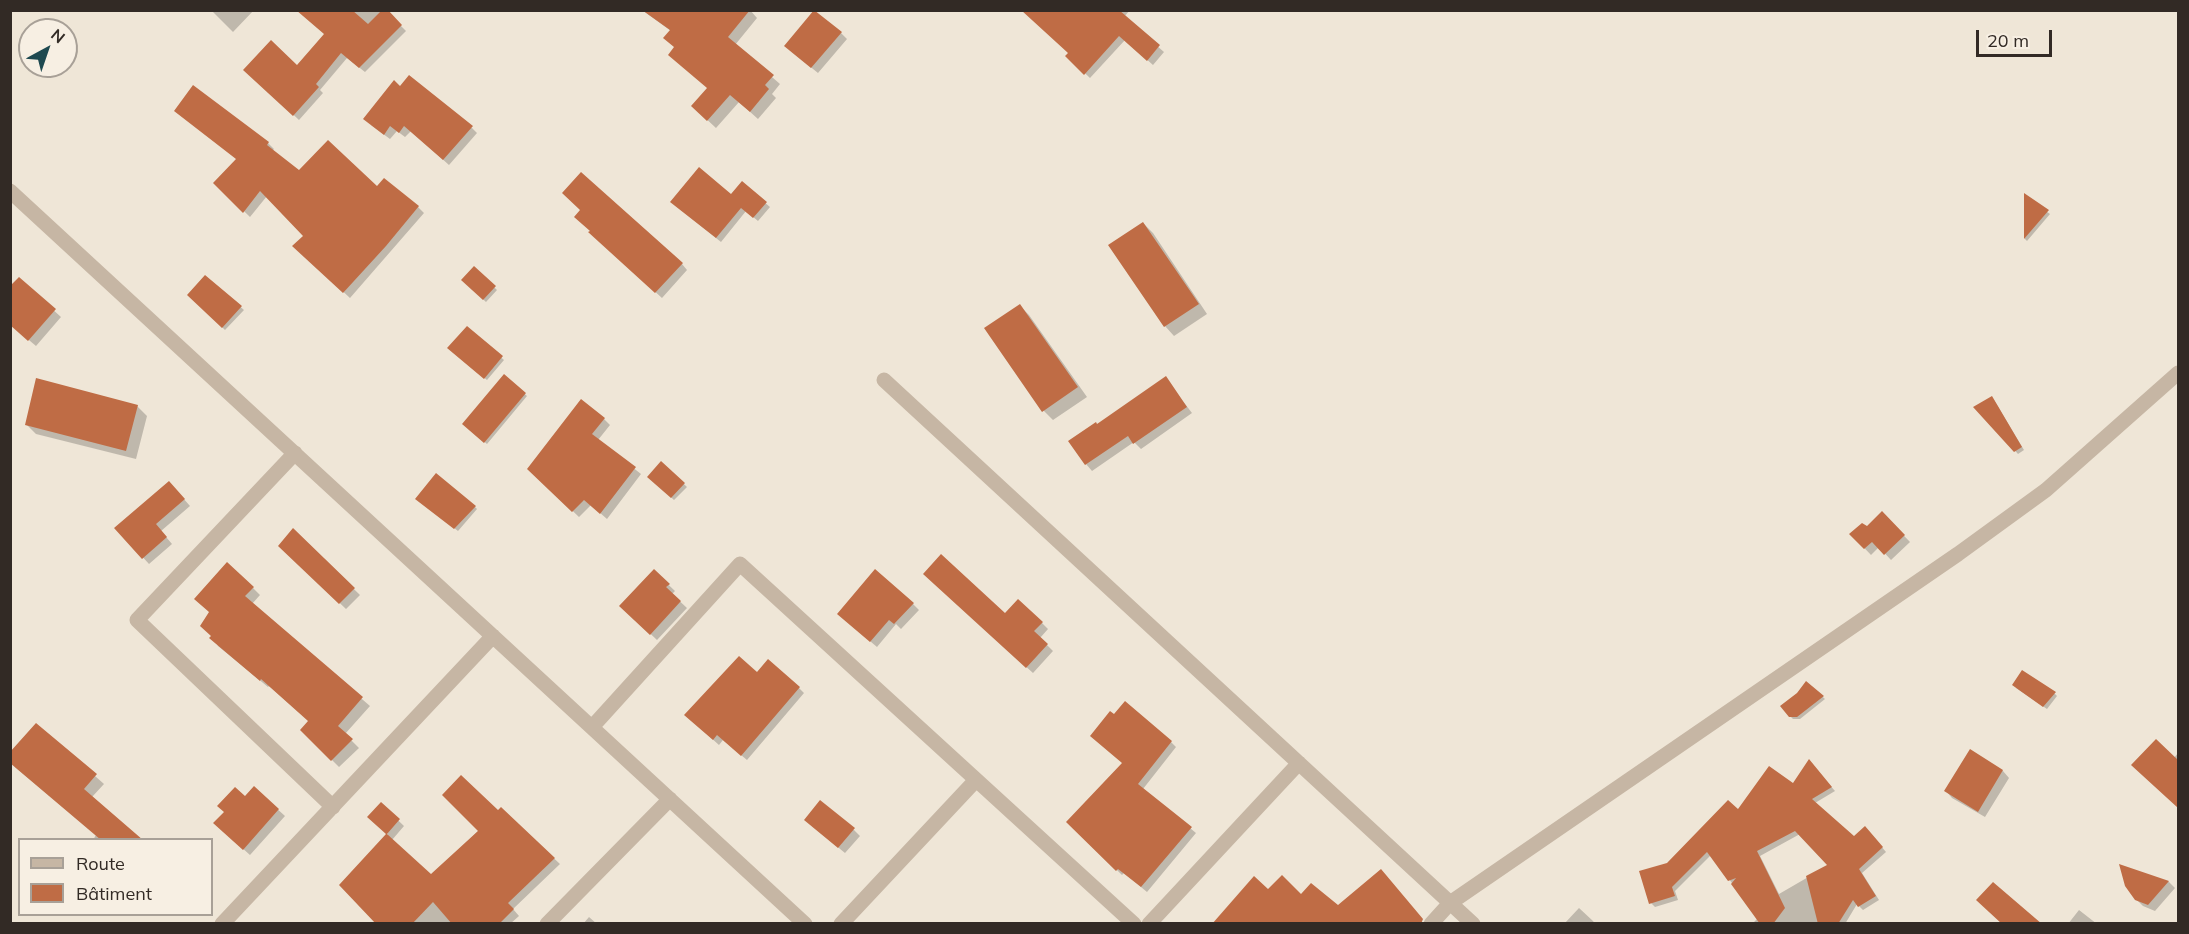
<!DOCTYPE html>
<html>
<head>
<meta charset="utf-8">
<style>
  body { margin:0 }
  #map { position:relative; width:2189px; height:934px; overflow:hidden; background:#efe6d7; font-family:Mulish,sans-serif }
  canvas { display:block }
  .frame { position:absolute; inset:0; border:12px solid #322a25; pointer-events:none }
  .legend { position:absolute; left:18px; top:838px; width:195px; height:78px; box-sizing:border-box; background:#f7efe3; border:2px solid #a8a097; margin:0; padding:8px 10px; list-style:none; font-size:18px; color:#322a25 }
  .legend li { display:flex; align-items:center; gap:12px; height:30px }
  .legend b { width:30px; border:2px solid #a8a097 }
  .north { position:absolute; left:18px; top:18px; width:60px; height:60px; box-sizing:border-box; background:#f7efe3; border:2px solid #a8a097; border-radius:50%; rotate:40deg; font-size:16px; font-weight:700; line-height:24px; text-align:center; color:#322a25 }
  .north::after { content:''; display:block; margin:auto; width:21px; height:27px; background:#1e4950; clip-path:polygon(50% 0,100% 100%,50% 72%,0 100%) }
  .scale { position:absolute; left:1976px; top:30px; width:76px; height:27px; box-sizing:border-box; border:3px solid #322a25; border-top:0; padding-left:8px; font-size:18px; line-height:21px; white-space:nowrap; color:#322a25; -webkit-text-stroke:4px #f7efe3; paint-order:stroke }
</style>
</head>
<body>
<div id="map">
<canvas width="2189" height="934"></canvas>
<div class="frame"></div>
<ul class="legend">
<li><b style="height:8px;background:#c6b6a4"></b>Route</li>
<li><b style="height:16px;background:#bf6c45"></b>Bâtiment</li>
</ul>
<div class="north">N</div>
<div class="scale">20 m</div>
</div>
<script>
const context = document.querySelector('canvas').getContext('2d');
context.lineJoin = 'round';
function paint(path, color) { context.fillStyle = color; context.fill(path, 'evenodd'); }
function trace(path, color, width, dash) { context.strokeStyle = color; context.lineWidth = width; context.lineCap = dash ? 'butt' : 'round'; context.setLineDash(dash || []); context.stroke(path); }
const shadow = new Path2D(`
  M 211,10 L 254,10 L 233,32 Z
  M 297,10 L 385,10 L 406,31 L 365,72 L 347,58 L 320,90 L 323,93 L 299,120 L 246,70 L 297,67 L 325,34 Z
  M 642,10 L 750,10 L 757,18 L 735,45 L 780,84 L 772,94 L 776,98 L 758,119 L 739,102 L 716,128 L 701,114 L 709,88 L 675,48 L 671,31 Z
  M 1041,10 L 1130,10 L 1124,17 L 1164,52 L 1153,65 L 1125,40 L 1090,78 L 1067,56 L 1069,53 Z
  M 841,33 L 847,39 L 818,73 L 792,52 Z
  M 215,102 L 268,143 L 274,149 L 272,151 L 299,172 L 377,188 L 418,207 L 424,213 L 350,298 L 294,246 L 305,236 L 267,196 L 250,217 L 215,183 L 238,160 Z
  M 371,125 L 472,128 L 477,133 L 449,165 L 411,131 L 405,137 L 397,131 L 390,139 Z
  M 742,183 L 770,207 L 758,221 L 746,211 L 721,242 L 676,206 L 731,196 Z
  M 2025,196 L 2050,214 L 2027,241 L 2025,239 Z
  M 1143,223 L 1153,233 L 1207,314 L 1174,336 L 1165,326 Z
  M 596,238 L 682,264 L 687,270 L 662,298 Z
  M 474,268 L 497,290 L 486,302 L 463,280 Z
  M 206,277 L 244,310 L 225,330 L 189,295 Z
  M 19,279 L 61,317 L 36,346 L 10,324 Z
  M 1020,306 L 1029,315 L 1087,397 L 1053,420 L 1044,411 Z
  M 467,328 L 504,360 L 487,380 L 449,348 Z
  M 504,376 L 527,396 L 487,444 L 464,424 Z
  M 1165,378 L 1192,413 L 1141,449 L 1134,442 L 1092,471 L 1086,464 L 1097,425 Z
  M 1994,400 L 2024,450 L 2018,454 L 1975,407 Z
  M 137,406 L 147,416 L 136,459 L 36,434 L 26,424 Z
  M 604,419 L 610,425 L 598,440 L 641,474 L 607,519 L 591,505 L 579,517 L 529,469 Z
  M 662,463 L 687,487 L 674,500 L 649,477 Z
  M 175,489 L 190,506 L 161,531 L 172,544 L 149,564 L 116,528 Z
  M 420,501 L 475,507 L 477,509 L 458,531 Z
  M 1882,513 L 1910,542 L 1891,560 L 1879,547 L 1871,555 L 1851,534 L 1867,528 Z
  M 293,530 L 360,595 L 346,609 L 280,546 Z
  M 654,571 L 675,591 L 672,594 L 687,608 L 657,640 L 621,606 Z
  M 931,580 L 1005,615 L 1042,623 L 1048,629 L 1040,638 L 1053,651 L 1033,673 Z
  M 253,588 L 260,595 L 252,604 L 370,706 L 345,734 L 359,748 L 339,767 L 302,730 L 310,722 L 269,686 L 268,687 L 218,646 L 213,636 L 202,626 Z
  M 913,604 L 919,610 L 901,629 L 896,624 L 877,647 L 845,620 Z
  M 757,674 L 799,688 L 804,693 L 747,760 L 723,740 L 719,745 L 691,720 Z
  M 1807,683 L 1825,699 L 1800,719 L 1793,719 L 1790,716 Z
  M 2016,688 L 2055,694 L 2057,696 L 2047,709 Z
  M 1171,742 L 1176,747 L 1143,789 L 1196,833 L 1147,892 L 1124,873 L 1122,875 L 1068,822 L 1123,763 Z
  M 1970,751 L 2003,771 L 2009,778 L 1985,817 L 1952,798 L 1946,791 Z
  M 2178,753 L 2178,786 L 2169,798 L 2174,758 Z
  M 1812,765 L 1835,791 L 1815,803 L 1853,838 L 1869,832 L 1886,852 L 1862,873 L 1879,900 L 1863,910 L 1857,904 L 1845,924 L 1752,924 L 1758,918 L 1711,855 L 1675,891 L 1678,900 L 1655,907 L 1651,903 L 1668,864 L 1738,811 L 1794,785 ZM 1800,834 L 1829,865 L 1779,894 L 1760,856 Z
  M 15,767 L 95,776 L 104,784 L 92,797 L 141,840 L 93,840 L 96,835 Z
  M 254,788 L 285,816 L 250,855 L 221,829 Z
  M 381,804 L 404,826 L 392,840 L 431,876 L 501,809 L 560,864 L 513,909 L 519,916 L 510,924 L 503,924 L 499,919 L 494,924 L 378,924 L 341,885 L 388,834 L 369,817 Z
  M 812,826 L 854,830 L 860,836 L 845,853 Z
  M 2121,866 L 2169,882 L 2175,888 L 2155,911 L 2143,906 L 2136,899 Z
  M 1579,908 L 1593,921 L 1595,924 L 1564,924 Z
  M 2079,910 L 2097,924 L 2068,924 Z
  M 589,917 L 597,924 L 583,924 Z`);
const building = new Path2D(`
  M 296,10 L 352,10 L 368,24 L 382,10 L 388,10 L 402,25 L 359,68 L 341,53 L 316,84 L 319,87 L 293,116 L 243,70 L 271,40 L 297,65 L 324,34 Z
  M 642,10 L 750,10 L 728,37 L 774,75 L 765,85 L 769,89 L 750,112 L 730,95 L 707,121 L 691,106 L 707,88 L 668,55 L 674,47 L 663,38 L 670,30 Z
  M 814,10 L 842,32 L 811,68 L 784,46 Z
  M 1021,10 L 1119,10 L 1160,45 L 1147,61 L 1119,36 L 1084,75 L 1065,56 L 1068,53 Z
  M 409,75 L 473,126 L 443,160 L 404,126 L 399,133 L 390,126 L 384,135 L 363,119 L 394,80 L 400,86 Z
  M 193,85 L 269,142 L 267,145 L 299,170 L 328,140 L 377,186 L 384,178 L 419,206 L 386,246 L 343,293 L 292,246 L 303,236 L 260,191 L 243,213 L 213,183 L 236,159 L 174,111 Z
  M 699,167 L 731,194 L 742,181 L 767,202 L 753,218 L 741,208 L 716,238 L 670,202 Z
  M 581,172 L 683,263 L 655,293 L 588,232 L 590,231 L 574,217 L 580,210 L 562,193 Z
  M 2024,193 L 2049,210 L 2024,239 Z
  M 1143,222 L 1199,304 L 1164,327 L 1108,245 Z
  M 474,266 L 496,286 L 483,300 L 461,280 Z
  M 205,275 L 242,306 L 222,328 L 187,295 Z
  M 19,277 L 56,309 L 28,341 L 10,325 L 10,286 Z
  M 1020,304 L 1078,387 L 1042,412 L 984,328 Z
  M 467,326 L 503,356 L 484,379 L 447,348 Z
  M 504,374 L 526,393 L 484,443 L 462,424 Z
  M 1166,376 L 1187,407 L 1133,444 L 1128,436 L 1085,465 L 1068,441 L 1096,422 L 1097,424 Z
  M 36,378 L 138,405 L 126,451 L 25,425 Z
  M 1992,396 L 2022,447 L 2014,452 L 1973,407 Z
  M 581,399 L 605,418 L 592,434 L 636,467 L 600,514 L 584,500 L 572,512 L 527,469 Z
  M 661,461 L 685,483 L 671,498 L 647,477 Z
  M 436,473 L 476,506 L 454,529 L 415,499 Z
  M 169,481 L 185,499 L 156,524 L 167,537 L 142,559 L 114,528 Z
  M 1882,511 L 1905,535 L 1884,555 L 1872,542 L 1864,549 L 1849,534 L 1862,523 L 1867,526 Z
  M 293,528 L 355,588 L 339,604 L 278,546 Z
  M 941,554 L 1005,613 L 1018,599 L 1043,622 L 1034,631 L 1048,644 L 1026,668 L 923,574 Z
  M 227,562 L 254,587 L 245,596 L 363,697 L 338,726 L 353,739 L 331,761 L 300,730 L 308,721 L 261,679 L 260,681 L 209,638 L 211,636 L 200,626 L 209,612 L 194,599 Z
  M 654,569 L 670,584 L 666,587 L 681,601 L 650,635 L 619,606 Z
  M 875,569 L 914,603 L 894,624 L 889,620 L 870,642 L 837,614 Z
  M 739,656 L 757,672 L 768,659 L 800,687 L 741,756 L 717,735 L 713,740 L 684,715 Z
  M 2022,670 L 2056,692 L 2043,707 L 2012,685 Z
  M 1806,681 L 1824,696 L 1797,717 L 1789,717 L 1780,706 L 1797,693 Z
  M 1125,701 L 1172,741 L 1138,784 L 1192,827 L 1141,887 L 1118,869 L 1116,871 L 1066,822 L 1122,763 L 1090,736 L 1110,711 L 1114,714 Z
  M 36,723 L 97,774 L 84,789 L 143,840 L 101,840 L 10,763 L 10,752 Z
  M 2156,739 L 2178,760 L 2178,808 L 2131,765 Z
  M 1970,749 L 2003,770 L 1978,812 L 1944,791 Z
  M 1809,759 L 1832,787 L 1812,799 L 1854,836 L 1865,826 L 1883,847 L 1859,869 L 1876,896 L 1858,907 L 1853,900 L 1838,924 L 1818,924 L 1806,876 L 1827,865 L 1795,831 L 1757,851 L 1785,908 L 1773,924 L 1760,924 L 1731,884 L 1736,878 L 1728,881 L 1707,852 L 1672,887 L 1675,896 L 1649,904 L 1639,871 L 1667,863 L 1728,800 L 1738,809 L 1769,766 L 1793,783 Z
  M 461,775 L 498,810 L 501,807 L 555,858 L 508,903 L 514,909 L 499,924 L 452,924 L 433,902 L 412,924 L 376,924 L 339,885 L 386,834 L 367,817 L 381,802 L 400,819 L 387,834 L 431,874 L 478,831 L 442,795 Z
  M 254,786 L 279,809 L 243,850 L 213,823 L 224,812 L 217,806 L 235,787 L 245,796 Z
  M 820,800 L 855,828 L 838,848 L 804,820 Z
  M 2119,864 L 2169,881 L 2148,905 L 2135,900 L 2125,886 Z
  M 1381,869 L 1423,919 L 1421,924 L 1212,924 L 1254,876 L 1268,889 L 1282,875 L 1301,894 L 1311,883 L 1338,905 Z
  M 1993,882 L 2042,924 L 2002,924 L 1976,900 Z`);
const street = new Path2D(`
  M 10,191 L 805,924
  M 884,380 L 1473,924
  M 295,453 L 137,620 L 333,807
  M 593,726 L 740,564 L 1134,924
  M 222,924 L 493,636
  M 547,924 L 670,799
  M 841,924 L 976,780
  M 1149,924 L 1299,763
  M 1431,924 L 1450,903 L 1958,554 L 2046,490 L 2178,373`);
paint(shadow, '#0003');
paint(building, '#bf6c45');
trace(street, '#c6b6a4', 15);
</script>
</body>
</html>
